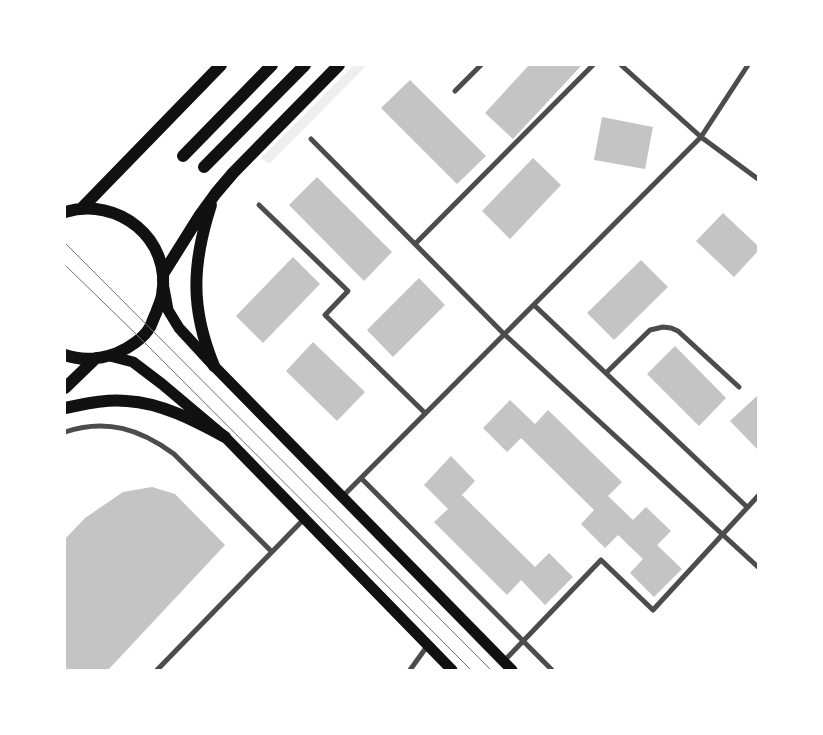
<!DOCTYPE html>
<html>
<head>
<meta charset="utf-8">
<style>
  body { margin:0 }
  #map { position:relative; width:823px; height:735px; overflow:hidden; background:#fff; font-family:Helvetica,sans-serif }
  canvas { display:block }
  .frame { position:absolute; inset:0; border:66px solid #fff; pointer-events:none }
</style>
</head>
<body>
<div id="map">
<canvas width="823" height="735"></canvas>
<div class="frame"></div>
</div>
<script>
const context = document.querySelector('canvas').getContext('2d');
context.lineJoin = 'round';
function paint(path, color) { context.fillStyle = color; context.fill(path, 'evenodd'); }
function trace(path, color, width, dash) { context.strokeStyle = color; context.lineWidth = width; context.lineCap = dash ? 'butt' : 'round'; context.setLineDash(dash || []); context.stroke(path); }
const green = new Path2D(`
  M 354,65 L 367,65 L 269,164 L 261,158 Z`);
const building = new Path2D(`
  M 529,65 L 582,65 L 513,139 L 485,113 Z
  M 410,80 L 486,156 L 457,184 L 381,108 Z
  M 602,117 L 653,127 L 645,169 L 594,160 Z
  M 533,158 L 561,185 L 510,239 L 482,211 Z
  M 317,177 L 392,252 L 364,281 L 289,205 Z
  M 723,213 L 758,246 L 758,251 L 734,277 L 696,241 Z
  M 293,257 L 320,284 L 263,343 L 236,316 Z
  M 641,260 L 668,287 L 614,340 L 587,313 Z
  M 419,278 L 445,305 L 393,357 L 367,330 Z
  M 313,342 L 365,392 L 337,421 L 286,371 Z
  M 675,346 L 726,398 L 699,426 L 647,374 Z
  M 758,395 L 758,448 L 757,449 L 730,421 Z
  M 510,400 L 535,424 L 548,410 L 622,482 L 608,496 L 633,520 L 646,507 L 671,531 L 657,545 L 682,569 L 654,597 L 630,573 L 643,559 L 618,535 L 605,548 L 581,524 L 594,510 L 521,438 L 507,452 L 483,428 Z
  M 451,456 L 475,481 L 462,495 L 535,567 L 549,553 L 573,577 L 545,605 L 521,580 L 507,595 L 434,522 L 448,509 L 424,485 Z
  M 152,487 L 175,494 L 225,545 L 108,670 L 65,670 L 65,539 L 85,518 L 123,492 Z`);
const minor = new Path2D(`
  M 621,65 L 701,137 L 758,179
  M 455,91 L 481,65
  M 311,139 L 504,334 L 758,567
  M 259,205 L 348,291 L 325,315 L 425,413
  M 415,244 L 593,65
  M 534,305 L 747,507
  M 606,373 L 650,330 L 663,327 L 671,328 L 678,331 L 739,387
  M 65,432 C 106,418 140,429 174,454 L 272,552
  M 361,478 L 552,670
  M 342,497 L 701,137 L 748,65
  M 504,661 L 601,560 L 653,610 L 758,496
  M 157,670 L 304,519
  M 410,670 L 428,645`);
const primary = new Path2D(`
  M 164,288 L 168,310 L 179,328 L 214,366 L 512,670
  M 110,356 L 133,362 L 162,384 L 225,437 L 452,670`);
const trunk = new Path2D(`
  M 183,156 L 272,65
  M 204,167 L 305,65
  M 211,205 C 192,264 190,308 214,366
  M 81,209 L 221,65
  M 65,212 C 118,196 172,239 162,295 C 161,301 158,307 156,313 C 154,317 152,323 150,327 C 144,338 129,348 117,353 C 101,359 82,361 65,355
  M 163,274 L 200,215 L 216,193 L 233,173 L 339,65
  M 65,388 L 96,358
  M 65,408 C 85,404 106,399 127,401 C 162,403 195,421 225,437`);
const tram = new Path2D(`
  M 65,243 L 491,670
  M 65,265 L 140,338 L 471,670`);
paint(green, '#eee');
paint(building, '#c4c4c4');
trace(minor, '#4c4c4c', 5);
trace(primary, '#111', 11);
trace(trunk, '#111', 12);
trace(tram, '#707070', 1);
</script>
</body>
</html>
